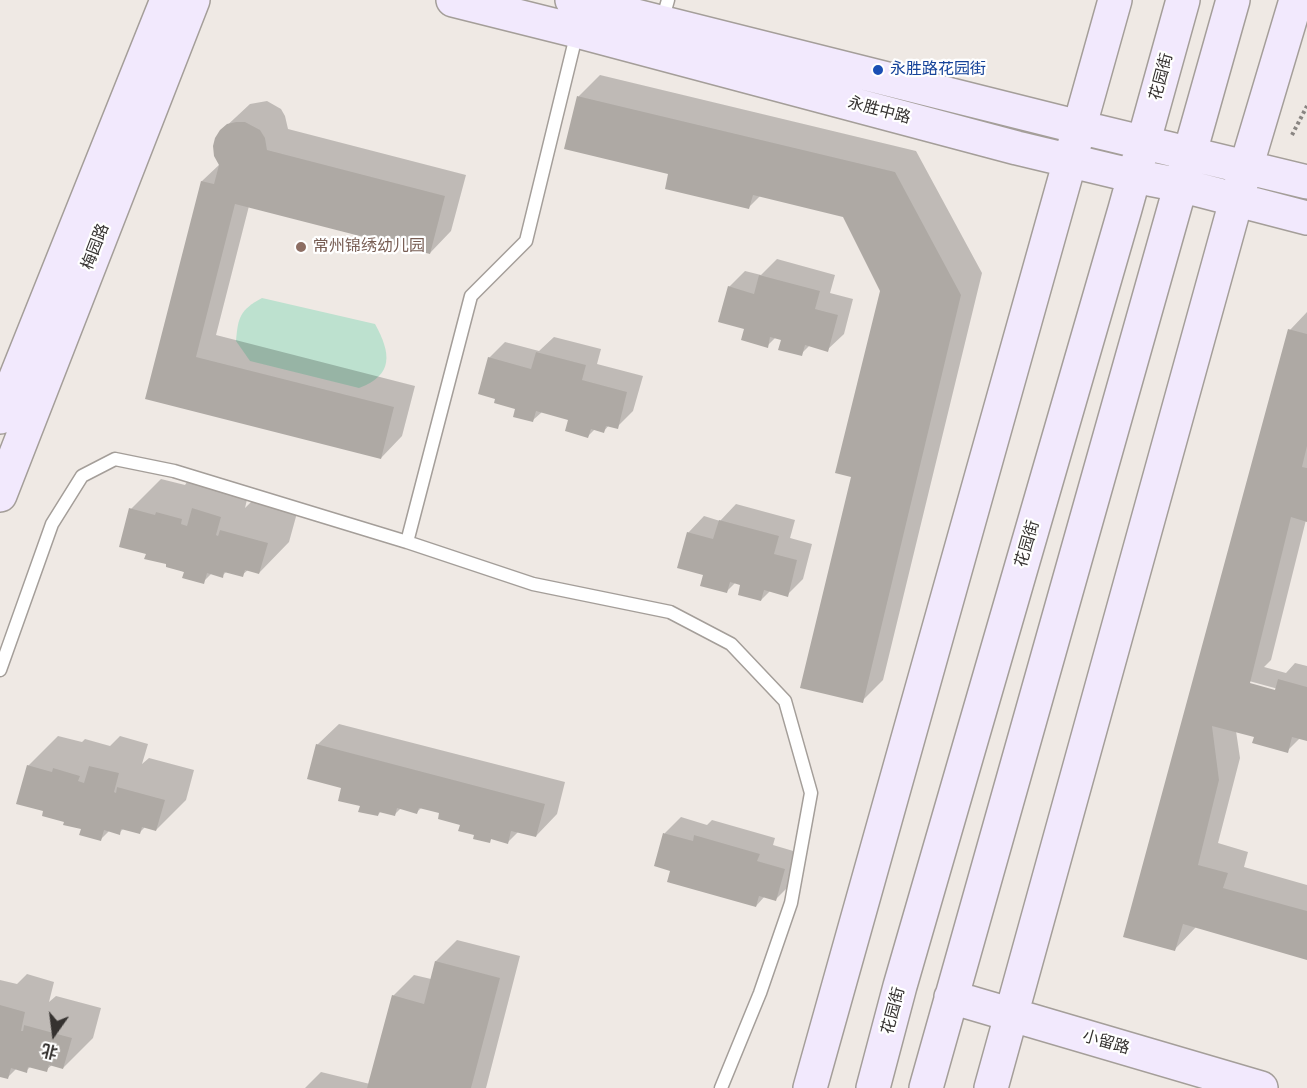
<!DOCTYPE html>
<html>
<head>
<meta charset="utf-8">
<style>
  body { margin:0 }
  #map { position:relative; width:1307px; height:1088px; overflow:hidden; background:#efe9e4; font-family:"Source Serif 4","Noto Sans SC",serif }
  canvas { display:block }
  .north { position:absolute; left:24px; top:1004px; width:60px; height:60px; -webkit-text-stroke:4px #fff; paint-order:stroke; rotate:194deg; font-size:16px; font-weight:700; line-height:24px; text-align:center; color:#353230 }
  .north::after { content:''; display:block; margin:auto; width:21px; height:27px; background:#353230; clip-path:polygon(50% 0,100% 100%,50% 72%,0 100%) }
</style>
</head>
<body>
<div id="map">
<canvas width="1307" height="1088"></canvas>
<div class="north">北</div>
</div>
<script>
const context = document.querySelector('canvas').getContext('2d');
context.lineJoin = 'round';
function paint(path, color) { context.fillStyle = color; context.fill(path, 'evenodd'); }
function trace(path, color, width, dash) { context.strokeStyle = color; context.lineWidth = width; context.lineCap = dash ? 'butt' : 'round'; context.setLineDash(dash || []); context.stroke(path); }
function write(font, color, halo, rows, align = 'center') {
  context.font = font + ' "Source Serif 4","Noto Sans SC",serif'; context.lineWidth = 4.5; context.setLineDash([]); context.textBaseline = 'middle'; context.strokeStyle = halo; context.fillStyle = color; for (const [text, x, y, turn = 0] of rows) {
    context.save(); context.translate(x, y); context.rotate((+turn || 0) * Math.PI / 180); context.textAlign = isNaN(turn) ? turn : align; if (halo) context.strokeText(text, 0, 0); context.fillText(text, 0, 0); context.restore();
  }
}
const green = new Path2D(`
  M 262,298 L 375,324 C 391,353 394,375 359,388 L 250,361 L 236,341 C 238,317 240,310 262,298 Z`);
const shadow = new Path2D(`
  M 600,75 L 916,151 L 982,273 L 883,680 L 862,701 L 853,476 L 881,291 L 844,215 L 761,195 L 749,207 L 670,173 L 566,148 L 579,96 Z
  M 267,101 L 281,109 L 285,116 L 288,129 L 466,175 L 451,231 L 430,253 L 249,206 L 216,335 L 415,386 L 402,436 L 381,458 L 146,398 L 202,181 L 220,164 L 221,131 L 250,104 Z
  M 777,259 L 835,275 L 830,293 L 853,299 L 844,334 L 827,350 L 810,345 L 801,354 L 783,339 L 776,337 L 767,346 L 746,328 L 729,287 L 745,271 L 761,275 Z
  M 1307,312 L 1307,520 L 1306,520 L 1271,660 L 1264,667 L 1286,673 L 1295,663 L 1307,666 L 1307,739 L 1300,738 L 1287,751 L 1255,736 L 1236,731 L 1240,758 L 1218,843 L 1248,852 L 1244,867 L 1307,885 L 1307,958 L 1196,927 L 1175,949 L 1125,936 L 1290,330 ZM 1249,681 L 1282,690 L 1282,693 L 1247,684 Z
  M 554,337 L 601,349 L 597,364 L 643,376 L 633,411 L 617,427 L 609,425 L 604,431 L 595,429 L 588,436 L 570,419 L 542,412 L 533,420 L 517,408 L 497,398 L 489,358 L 505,342 L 539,351 Z
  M 161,479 L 185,485 L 187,482 L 213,489 L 223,479 L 250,487 L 245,508 L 252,501 L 297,513 L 289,542 L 259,573 L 248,570 L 242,575 L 227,571 L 222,576 L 212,573 L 203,582 L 148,553 L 131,509 Z
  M 736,504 L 795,520 L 790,538 L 812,544 L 803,579 L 787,595 L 770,591 L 761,600 L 742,584 L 736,582 L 727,591 L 705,573 L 688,533 L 704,516 L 720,521 Z
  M 339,724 L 565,782 L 557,814 L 536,836 L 519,831 L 508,842 L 492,838 L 489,841 L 441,812 L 422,807 L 417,812 L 401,808 L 395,814 L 381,811 L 378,815 L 362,805 L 343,787 L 317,745 Z
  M 58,736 L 82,742 L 85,739 L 110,746 L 120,736 L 148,744 L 142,764 L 149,758 L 194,770 L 186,800 L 156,830 L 145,827 L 140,832 L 124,828 L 119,833 L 110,830 L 101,839 L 83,828 L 45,810 L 28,766 Z
  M 681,817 L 707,825 L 712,820 L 775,838 L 773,845 L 800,853 L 792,883 L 776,899 L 765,896 L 756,906 L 672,870 L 656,865 L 665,833 Z
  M 457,940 L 520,956 L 486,1088 L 305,1088 L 321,1072 L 370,1084 L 393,996 L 414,975 L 431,979 L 436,961 Z
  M 27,974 L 54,982 L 49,1002 L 56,996 L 101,1008 L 93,1038 L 63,1068 L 52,1065 L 46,1070 L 31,1066 L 26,1071 L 17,1068 L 8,1077 L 0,1075 L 0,980 L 17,984 Z`);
const building = new Path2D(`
  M 577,96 L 895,172 L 961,295 L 863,703 L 800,688 L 851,477 L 835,473 L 880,291 L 843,217 L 753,195 L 749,209 L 665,189 L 668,174 L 564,149 Z
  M 236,122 L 245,122 L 260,130 L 265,138 L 267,150 L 445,196 L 430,254 L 235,204 L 196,357 L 394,407 L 381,459 L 145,399 L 201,181 L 214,184 L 219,165 L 214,156 L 213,146 L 215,138 L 220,130 L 227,124 Z
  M 759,275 L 820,291 L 815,309 L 838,315 L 828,352 L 805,345 L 802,356 L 778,350 L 781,340 L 770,337 L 768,348 L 741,340 L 744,329 L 718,322 L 728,286 L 754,294 Z
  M 1288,329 L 1307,334 L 1307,446 L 1302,467 L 1307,468 L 1307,522 L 1291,517 L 1250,683 L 1275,690 L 1278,679 L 1307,687 L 1307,741 L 1292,737 L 1288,753 L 1252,743 L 1254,737 L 1212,726 L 1219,780 L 1198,865 L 1228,873 L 1223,888 L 1307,911 L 1307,960 L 1183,924 L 1175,951 L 1123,937 Z
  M 536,352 L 586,365 L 582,380 L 627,392 L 618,429 L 606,426 L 604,433 L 591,429 L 588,438 L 565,431 L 568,420 L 536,411 L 533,422 L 513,417 L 515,409 L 494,403 L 495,399 L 478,394 L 488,357 L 531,369 Z
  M 129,508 L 155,515 L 156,512 L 182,519 L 181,524 L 187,526 L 192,508 L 221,517 L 216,535 L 218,536 L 220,530 L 268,543 L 259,574 L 245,570 L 243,577 L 224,572 L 223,578 L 207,573 L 204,584 L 182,578 L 184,572 L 166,567 L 166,564 L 144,559 L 146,554 L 119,547 Z
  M 719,520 L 779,536 L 774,554 L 797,560 L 788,597 L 764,590 L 761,601 L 738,595 L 740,585 L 730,582 L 727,593 L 700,586 L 703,575 L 677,568 L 687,532 L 713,539 Z
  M 316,744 L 545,804 L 536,837 L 511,831 L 508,844 L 491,839 L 490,843 L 473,839 L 474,835 L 458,831 L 460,825 L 438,819 L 439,813 L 419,808 L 417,814 L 397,808 L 395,816 L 379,812 L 378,816 L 358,812 L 360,806 L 338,801 L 341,788 L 307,779 Z
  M 27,765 L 52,772 L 53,768 L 80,776 L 78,781 L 84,783 L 89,766 L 119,773 L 114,792 L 116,793 L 117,787 L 165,800 L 156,831 L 142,827 L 140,834 L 121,829 L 120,835 L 104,830 L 101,841 L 79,835 L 81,829 L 63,825 L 64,822 L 42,816 L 43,811 L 16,804 Z
  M 663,833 L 693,841 L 694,835 L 760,854 L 757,861 L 785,869 L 776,901 L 759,896 L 756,907 L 667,882 L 670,871 L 654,866 Z
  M 435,961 L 500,978 L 471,1088 L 367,1088 L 392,995 L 424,1004 Z
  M 0,1005 L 25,1012 L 21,1031 L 23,1031 L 24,1025 L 72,1038 L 63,1069 L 49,1065 L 47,1072 L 28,1067 L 27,1073 L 11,1068 L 8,1079 L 0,1077 Z`);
const path = new Path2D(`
  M 1292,135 L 1307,106`);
const lane = new Path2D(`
  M 662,21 L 668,0
  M 407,542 L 471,296 L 526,241 L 577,32
  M 0,670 L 52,524 L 82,476 L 115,459 L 174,471 L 407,542 L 533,584 L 670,612 L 731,644 L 785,701 L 811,793 L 791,903 L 760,993 L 721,1088`);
const secondary = new Path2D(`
  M 453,0 L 577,31 L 1017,148 L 1134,176 L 1180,185 L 1307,218
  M 572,0 L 1079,127 L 1307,182
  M 0,417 L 167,0
  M 0,495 L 193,0
  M 951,997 L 1261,1088
  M 810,1088 L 1115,0
  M 873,1088 L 900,986 L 1125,209 L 1183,0
  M 926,1088 L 1233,0
  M 991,1088 L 1236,201 L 1296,0`);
const markers = [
  [878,70,6,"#1a4fb4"],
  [301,247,6,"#8d6e63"]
];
const transitNames = [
  ["永胜路花园街",890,70]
];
const streetNames = [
  ["花园街",1162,77,-75],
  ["永胜中路",879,111,15],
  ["梅园路",96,247,-69],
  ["花园街",1028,544,-74],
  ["花园街",894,1011,-75],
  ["小留路",1106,1043,16]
];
const educationNames = [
  ["常州锦绣幼儿园",313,247]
];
paint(green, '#bde1cf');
paint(shadow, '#0003');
paint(building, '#aea9a4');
trace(lane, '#a49e99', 15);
trace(secondary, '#a49e99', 36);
trace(path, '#898582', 4, [3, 3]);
trace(lane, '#fff', 12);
trace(secondary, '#f2e9fd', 33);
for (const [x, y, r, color] of markers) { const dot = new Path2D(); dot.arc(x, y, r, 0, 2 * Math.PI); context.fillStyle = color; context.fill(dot); trace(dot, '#fff', 2); }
write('16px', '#164399', '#fff', transitNames, 'left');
write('16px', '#353230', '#fff', streetNames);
write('16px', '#785e54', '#fff', educationNames, 'left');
</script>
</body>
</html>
